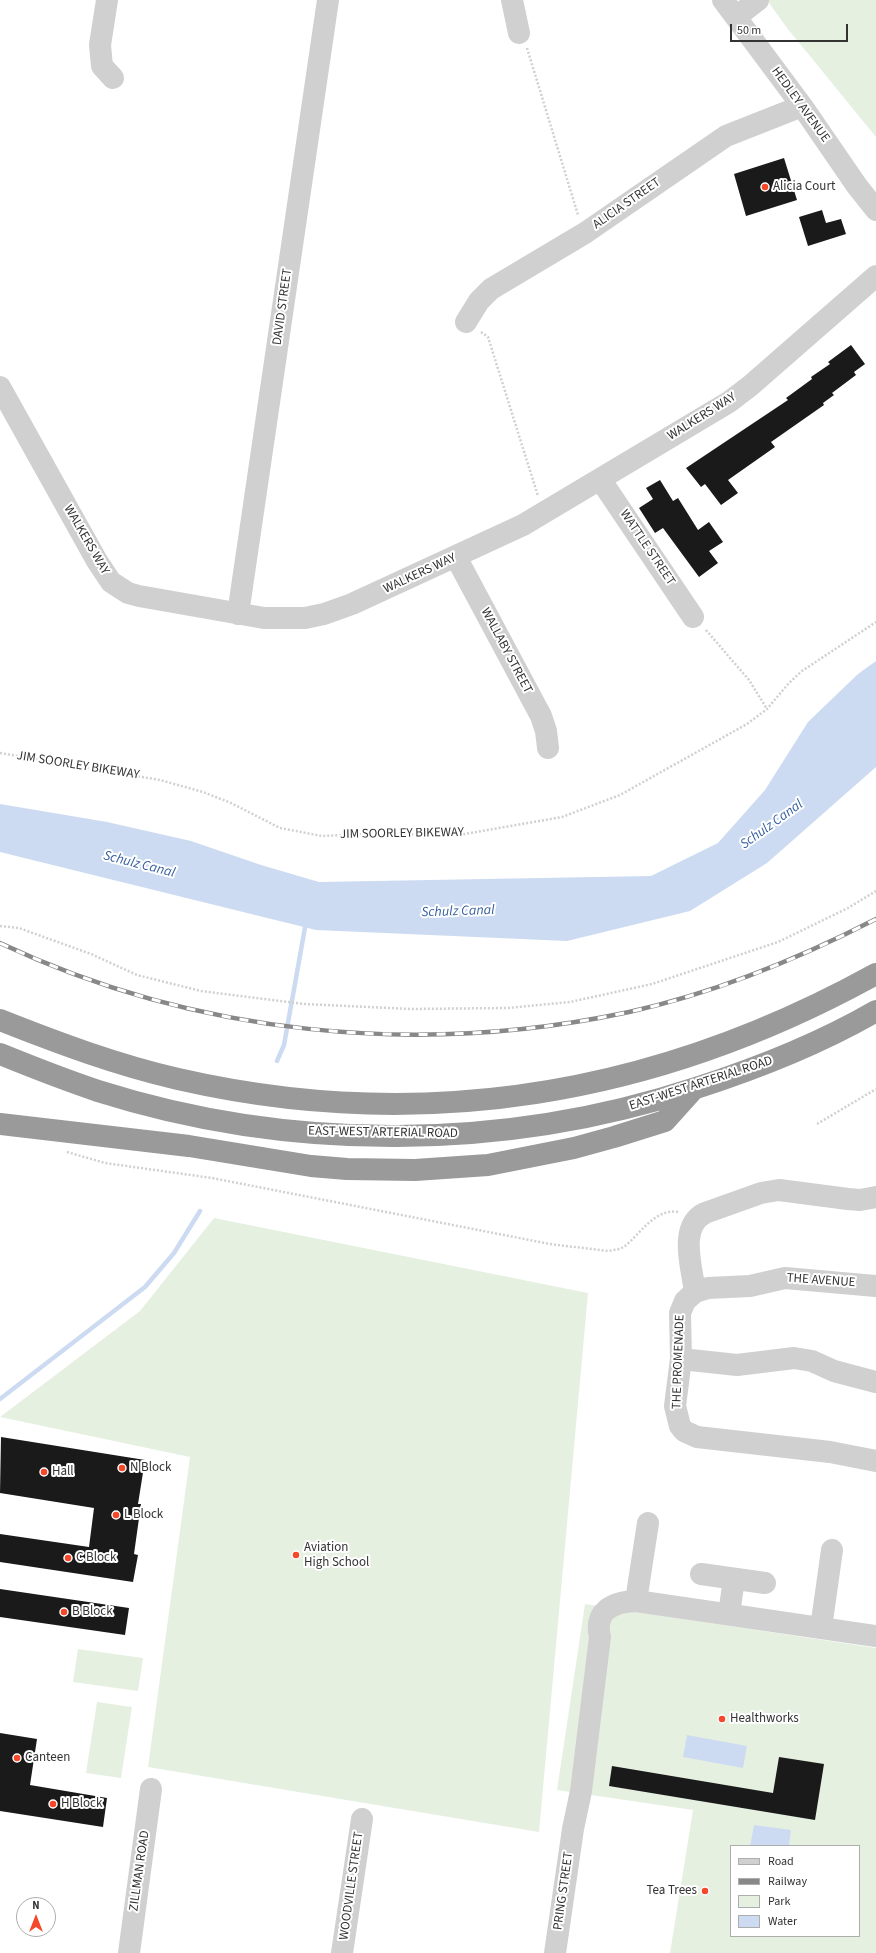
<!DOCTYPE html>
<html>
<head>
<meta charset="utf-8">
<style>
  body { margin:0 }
  #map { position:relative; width:876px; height:1953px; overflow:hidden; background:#fff; font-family:"Source Sans 3",sans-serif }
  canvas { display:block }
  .legend { position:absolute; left:730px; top:1845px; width:130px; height:92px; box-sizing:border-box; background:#fff; border:1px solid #adadad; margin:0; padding:5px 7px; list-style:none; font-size:12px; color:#333 }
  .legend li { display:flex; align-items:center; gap:8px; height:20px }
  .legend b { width:20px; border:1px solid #adadad }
  .north { position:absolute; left:16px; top:1897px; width:40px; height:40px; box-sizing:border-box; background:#fff; border:1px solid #adadad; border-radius:50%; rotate:0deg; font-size:11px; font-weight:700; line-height:16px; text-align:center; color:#333 }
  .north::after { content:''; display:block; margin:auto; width:14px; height:18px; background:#f54729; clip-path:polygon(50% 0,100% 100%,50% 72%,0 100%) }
  .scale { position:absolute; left:730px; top:24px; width:118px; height:18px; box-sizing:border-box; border:2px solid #333; border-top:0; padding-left:5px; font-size:12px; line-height:14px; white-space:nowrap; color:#333; -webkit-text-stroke:3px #fff; paint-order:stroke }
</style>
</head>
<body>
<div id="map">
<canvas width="876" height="1953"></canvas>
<ul class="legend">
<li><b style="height:5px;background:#d0d0d0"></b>Road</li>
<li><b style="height:5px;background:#888"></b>Railway</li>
<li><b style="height:11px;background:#e6f0e1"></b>Park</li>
<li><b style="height:11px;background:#ccdbf1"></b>Water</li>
</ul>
<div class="north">N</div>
<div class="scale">50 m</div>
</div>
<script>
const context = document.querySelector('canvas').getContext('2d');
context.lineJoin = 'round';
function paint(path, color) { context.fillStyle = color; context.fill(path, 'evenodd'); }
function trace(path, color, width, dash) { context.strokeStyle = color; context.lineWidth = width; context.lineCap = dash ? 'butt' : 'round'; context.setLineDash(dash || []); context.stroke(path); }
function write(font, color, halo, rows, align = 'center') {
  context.font = font + ' "Source Sans 3",sans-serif'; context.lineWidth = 4; context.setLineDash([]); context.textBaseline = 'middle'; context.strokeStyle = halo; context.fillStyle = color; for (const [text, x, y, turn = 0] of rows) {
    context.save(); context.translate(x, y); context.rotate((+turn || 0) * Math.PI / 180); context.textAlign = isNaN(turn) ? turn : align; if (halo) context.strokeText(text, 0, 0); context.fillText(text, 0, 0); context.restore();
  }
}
const green = new Path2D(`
  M 767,0 L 876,0 L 876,137 L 787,28 Z
  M 214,1218 L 588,1293 L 539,1832 L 148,1767 L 190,1457 L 0,1417 L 140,1311 Z
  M 585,1604 L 876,1648 L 876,1953 L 670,1953 L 693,1810 L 557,1790 ZM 731,1846 L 859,1846 L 859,1936 L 731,1936 Z
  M 78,1649 L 143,1658 L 138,1691 L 73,1682 Z
  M 97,1702 L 132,1707 L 121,1778 L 86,1773 Z`);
const water = new Path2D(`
  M 876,661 L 876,767 L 767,863 L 690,911 L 567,941 L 316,930 L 0,852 L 0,804 L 107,822 L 191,841 L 261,865 L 319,882 L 651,876 L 718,843 L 765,790 L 808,722 L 858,674 Z
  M 687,1735 L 747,1746 L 743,1768 L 683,1757 Z
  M 754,1825 L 791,1830 L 789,1846 L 750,1846 Z`);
const stream = new Path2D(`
  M 277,1061 L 284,1045 L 306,922
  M 0,1399 L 145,1287 L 174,1253 L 200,1211`);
const building = new Path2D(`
  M 784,158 L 797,200 L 746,216 L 734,174 Z
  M 822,210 L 826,223 L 841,219 L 846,234 L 808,246 L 799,217 Z
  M 851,345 L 865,364 L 854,372 L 856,375 L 832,393 L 834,395 L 823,403 L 824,405 L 771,442 L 775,447 L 728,480 L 738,493 L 721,505 L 705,484 L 701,487 L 686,468 L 788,400 L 786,398 L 812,379 L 811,377 L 830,364 L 828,362 Z
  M 660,480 L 673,501 L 678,498 L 698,530 L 709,522 L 723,542 L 709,551 L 718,563 L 699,577 L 663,528 L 655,533 L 639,508 L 653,499 L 646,488 Z
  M 1,1437 L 145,1460 L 138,1504 L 141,1504 L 134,1554 L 138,1555 L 133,1582 L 0,1562 L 0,1534 L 89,1547 L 94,1508 L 0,1493 Z
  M 0,1589 L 129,1608 L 125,1635 L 0,1617 Z
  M 0,1733 L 37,1739 L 30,1785 L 107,1798 L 103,1827 L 0,1811 Z
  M 779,1757 L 824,1764 L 815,1820 L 609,1786 L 612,1766 L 773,1793 Z`);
const path = new Path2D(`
  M 527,48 L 578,215
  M 481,332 L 488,337 L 538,496
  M 706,630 L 749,680 L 767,709
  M 0,753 L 160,780 L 203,792 L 231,803 L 280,828 L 322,836 L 367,834 L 459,835 L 562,817 L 620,795 L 747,724 L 767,709 L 789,683 L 802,671 L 876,622
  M 0,926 L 19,928 L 91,954 L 137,975 L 201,991 L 304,1004 L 411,1009 L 508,1008 L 570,1002 L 652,984 L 778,942 L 848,908 L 876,891
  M 817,1124 L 876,1089
  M 67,1152 L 105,1163 L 212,1178 L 550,1244 L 608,1251 L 620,1249 L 625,1246 C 641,1233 655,1208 679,1212`);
const minor = new Path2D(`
  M 107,0 L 100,45 L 102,66 L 113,78
  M 512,0 L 519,33
  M 723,0 L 802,106 L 857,186 L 876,210
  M 736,17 L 758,0
  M 466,322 L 479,301 L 491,289 L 585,233 L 726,136 L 802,106
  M 0,387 L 97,561 L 111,582 L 128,593 L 139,596 L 264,618 L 305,618 L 324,614 L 352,604 L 523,525 L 729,402 L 750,386 L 876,276
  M 600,479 L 693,617
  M 456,557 L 541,716 L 546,731 L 548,748
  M 238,614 L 328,0
  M 876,1197 L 860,1200 L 848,1199 L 779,1190 L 761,1193 L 705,1213 C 678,1226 692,1268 695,1292 L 685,1301 L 680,1313 L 681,1359 L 675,1406 L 680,1426 L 684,1431 L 697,1437 L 830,1452 L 876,1461
  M 695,1292 L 708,1288 L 750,1286 L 785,1278 L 876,1286
  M 681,1359 L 737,1365 L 794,1358 L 812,1361 L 834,1371 L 876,1382
  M 701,1574 L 765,1583
  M 636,1601 L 648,1523
  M 729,1614 L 734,1579
  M 821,1628 L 832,1550
  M 129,1953 L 151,1789
  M 342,1953 L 362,1819
  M 555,1953 L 573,1829 L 581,1791 L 600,1637 C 594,1611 612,1602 636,1601 L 876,1636`);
const highway = new Path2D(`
  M 0,1020 C 58,1043 117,1065 178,1079 C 423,1135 657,1095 876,974
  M 0,1054 C 32,1067 65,1080 98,1091 C 291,1152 504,1151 696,1088 C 758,1068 819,1044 876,1011
  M 0,1124 L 189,1146 L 311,1166 L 347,1169 L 415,1170 L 488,1165 L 574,1148 L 614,1137 L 665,1121 L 692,1091`);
const rail = new Path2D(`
  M 0,943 C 195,1035 418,1057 629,1012 C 715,993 798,959 876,919`);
const markers = [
  [765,187,4,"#f54729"],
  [122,1468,4,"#f54729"],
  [44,1472,4,"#f54729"],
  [116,1515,4,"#f54729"],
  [296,1555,4,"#f54729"],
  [68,1558,4,"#f54729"],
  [64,1612,4,"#f54729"],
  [722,1719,4,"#f54729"],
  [17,1758,4,"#f54729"],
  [53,1804,4,"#f54729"],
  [705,1891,4,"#f54729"]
];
const streetNames = [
  ["HEDLEY AVENUE",800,105,54],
  ["ALICIA STREET",627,204,-35],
  ["DAVID STREET",283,307,-82],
  ["WALKERS WAY",702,417,-32],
  ["WALKERS WAY",86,540,60],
  ["WATTLE STREET",647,548,56],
  ["WALKERS WAY",420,574,-25],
  ["WALLABY STREET",506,651,62],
  ["JIM SOORLEY BIKEWAY",78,766,9],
  ["JIM SOORLEY BIKEWAY",402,834,-1],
  ["EAST-WEST ARTERIAL ROAD",701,1084,-18],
  ["EAST-WEST ARTERIAL ROAD",383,1133,1],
  ["THE AVENUE",821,1281,4],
  ["THE PROMENADE",679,1362,-88],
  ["ZILLMAN ROAD",140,1871,-82],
  ["WOODVILLE STREET",352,1886,-82],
  ["PRING STREET",564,1891,-82]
];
const poiNames = [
  ["Alicia Court",773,187],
  ["N Block",130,1468],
  ["Hall",52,1472],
  ["L Block",124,1515],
  ["Aviation",304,1548],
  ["High School",304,1563],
  ["C Block",76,1558],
  ["B Block",72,1612],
  ["Healthworks",730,1719],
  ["Canteen",25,1758],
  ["H Block",61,1804],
  ["Tea Trees",697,1891,"right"]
];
const waterNames = [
  ["Schulz Canal",772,825,-36],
  ["Schulz Canal",139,865,14],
  ["Schulz Canal",458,912,-2]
];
paint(green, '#e6f0e1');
paint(water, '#ccdbf1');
trace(stream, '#ccdbf1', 4.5);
paint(building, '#1a1a1a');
trace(path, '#d0d0d0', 2.5, [2, 2]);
trace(minor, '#d0d0d0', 22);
trace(highway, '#9a9a9a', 22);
trace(rail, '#888', 4.5);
trace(rail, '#fff', 3, [9]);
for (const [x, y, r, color] of markers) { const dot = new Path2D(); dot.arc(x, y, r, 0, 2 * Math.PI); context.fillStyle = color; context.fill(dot); trace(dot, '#fff', 1.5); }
write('13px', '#333', '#fff', streetNames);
write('13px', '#333', '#fff', poiNames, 'left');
write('italic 14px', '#37609f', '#fff', waterNames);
</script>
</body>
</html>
